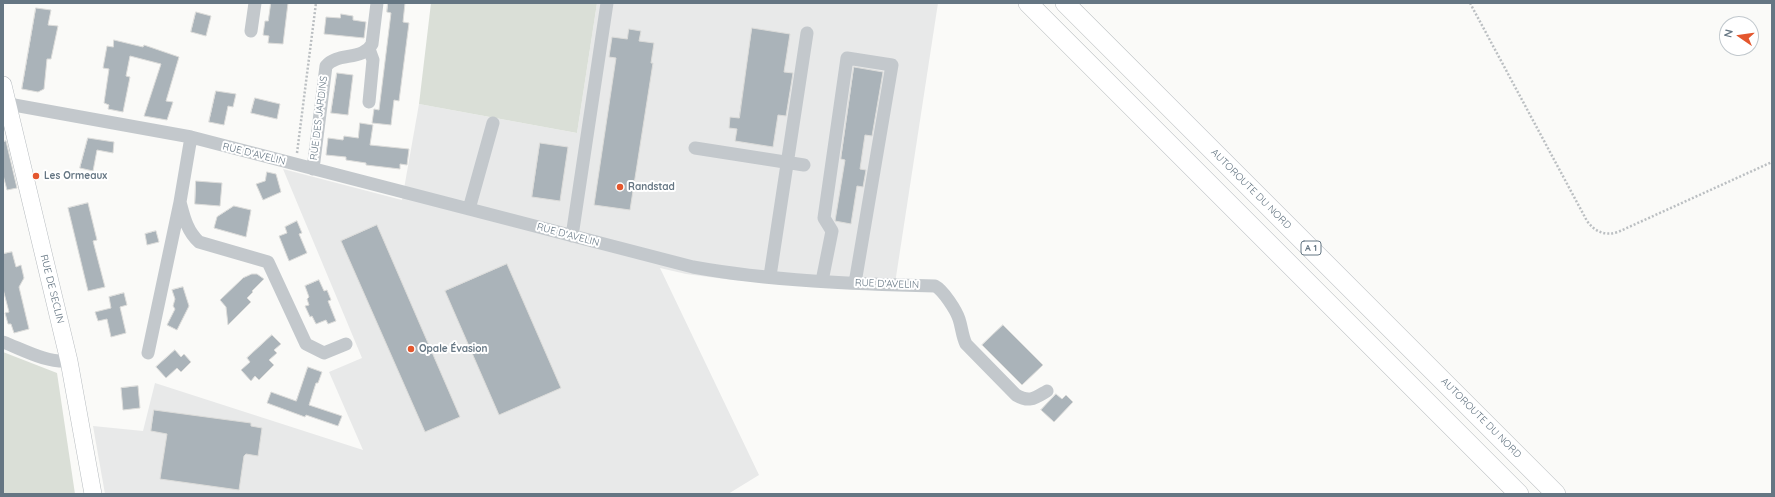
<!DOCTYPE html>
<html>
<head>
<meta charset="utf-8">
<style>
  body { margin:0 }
  #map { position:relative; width:1775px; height:497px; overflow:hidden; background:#fafaf8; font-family:Quicksand,sans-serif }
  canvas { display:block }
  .frame { position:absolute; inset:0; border:4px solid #657683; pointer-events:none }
  .north { position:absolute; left:1719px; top:16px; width:40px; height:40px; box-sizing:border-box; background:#fff; border:1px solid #c1c8cd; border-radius:50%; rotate:283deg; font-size:11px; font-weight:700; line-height:16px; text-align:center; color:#657683 }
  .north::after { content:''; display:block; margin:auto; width:14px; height:18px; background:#e4572e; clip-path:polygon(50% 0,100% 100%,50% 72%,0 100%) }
</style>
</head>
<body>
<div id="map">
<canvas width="1775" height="497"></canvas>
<div class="frame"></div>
<div class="north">N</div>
</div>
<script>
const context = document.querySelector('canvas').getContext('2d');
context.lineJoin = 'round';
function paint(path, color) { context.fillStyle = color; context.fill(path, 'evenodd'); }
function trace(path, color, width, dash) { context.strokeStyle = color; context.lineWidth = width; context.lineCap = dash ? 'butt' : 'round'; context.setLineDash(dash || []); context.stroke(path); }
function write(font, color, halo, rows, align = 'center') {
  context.font = font + ' Quicksand,sans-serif'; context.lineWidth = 4; context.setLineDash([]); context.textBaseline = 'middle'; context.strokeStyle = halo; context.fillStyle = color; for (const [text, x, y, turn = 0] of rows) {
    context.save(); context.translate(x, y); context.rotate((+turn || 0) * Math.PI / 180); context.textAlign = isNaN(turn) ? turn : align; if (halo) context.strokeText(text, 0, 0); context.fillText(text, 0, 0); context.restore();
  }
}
const built = new Path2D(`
  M 597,3 L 938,3 L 894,290 L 732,280 L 686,274 L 660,268 L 759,475 L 728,494 L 105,494 L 93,426 L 143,431 L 155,383 L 363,450 L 329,372 L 362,358 L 283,169 L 402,200 L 419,104 L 577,133 Z`);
const green = new Path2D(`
  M 431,3 L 597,3 L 577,133 L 419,104 Z
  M 3,352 L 57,373 L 75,494 L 3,494 Z`);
const building = new Path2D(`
  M 271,3 L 288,3 L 283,44 L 268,43 L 269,36 L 263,35 L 265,21 L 268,21 Z
  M 388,3 L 405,3 L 403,22 L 409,23 L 399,101 L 394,100 L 391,125 L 372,123 L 374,109 L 379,110 L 391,13 L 387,12 Z
  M 36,8 L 51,10 L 48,25 L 58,26 L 51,59 L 47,59 L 44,89 L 38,92 L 22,89 Z
  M 196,12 L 211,16 L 206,36 L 191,32 Z
  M 341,14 L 353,16 L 353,20 L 366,22 L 364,38 L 324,34 L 326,17 L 340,18 Z
  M 752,28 L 790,34 L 784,72 L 793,73 L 786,116 L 778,115 L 773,147 L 735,141 L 737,129 L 729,128 L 730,117 L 739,118 Z
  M 629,29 L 641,31 L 639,41 L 654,43 L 651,63 L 653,63 L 630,210 L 594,205 L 616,58 L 609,57 L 612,37 L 627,39 Z
  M 114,40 L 143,47 L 144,45 L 179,57 L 166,101 L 173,102 L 167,120 L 144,116 L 161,64 L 130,56 L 126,76 L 130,77 L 123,112 L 108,109 L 109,105 L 104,103 L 109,69 L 103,68 L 107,46 L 113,47 Z
  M 854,67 L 883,72 L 872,136 L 865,135 L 860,169 L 866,170 L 863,187 L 857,186 L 851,224 L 835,221 L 845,160 L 841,159 Z
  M 337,73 L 353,75 L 348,115 L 331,113 Z
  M 216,91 L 236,94 L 233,107 L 228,106 L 224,125 L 209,122 Z
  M 255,98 L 280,104 L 277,119 L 251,113 Z
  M 360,123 L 373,125 L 370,145 L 409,149 L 407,165 L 400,164 L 400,169 L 366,165 L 366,163 L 346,160 L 346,157 L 326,155 L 328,138 L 343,140 L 344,136 L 358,138 Z
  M 88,138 L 114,142 L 113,153 L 97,150 L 93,171 L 80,168 Z
  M 6,141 L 17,188 L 7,190 L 3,175 L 3,142 Z
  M 540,143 L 568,147 L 560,201 L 532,197 Z
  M 267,172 L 276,174 L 281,192 L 263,200 L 256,184 L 265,181 Z
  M 196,181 L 222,183 L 220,206 L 195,204 Z
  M 88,203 L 97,240 L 93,241 L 105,287 L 88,291 L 68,208 Z
  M 234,206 L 251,210 L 246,237 L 214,228 L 217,217 Z
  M 297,221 L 302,233 L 299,234 L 307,253 L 289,261 L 279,236 L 287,233 L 285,227 Z
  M 377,225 L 460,417 L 425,432 L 341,241 Z
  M 156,231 L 159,242 L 147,245 L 145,234 Z
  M 12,252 L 16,267 L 21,265 L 24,278 L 19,287 L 29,329 L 14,333 L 11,324 L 8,324 L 5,313 L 9,312 L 3,289 L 3,254 Z
  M 507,264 L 561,388 L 499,415 L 445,291 Z
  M 252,274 L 257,274 L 264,279 L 252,291 L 253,292 L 247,298 L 251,302 L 228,325 L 226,307 L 220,300 L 243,278 Z
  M 319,280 L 324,291 L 327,290 L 331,300 L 328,301 L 336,321 L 328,324 L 326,320 L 316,324 L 312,316 L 310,317 L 305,306 L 309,305 L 307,299 L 309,297 L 305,286 Z
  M 183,287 L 189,306 L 177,330 L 167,325 L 175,309 L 173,306 L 175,299 L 172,290 Z
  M 124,293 L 127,305 L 120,307 L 126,333 L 111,337 L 107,319 L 98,321 L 95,312 L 111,308 L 109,297 Z
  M 1003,325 L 1043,365 L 1022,385 L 982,345 Z
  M 272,335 L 281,344 L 274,350 L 277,353 L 269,360 L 274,365 L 259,380 L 255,376 L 251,381 L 241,370 L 250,362 L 247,358 Z
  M 175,350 L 181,357 L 184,354 L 191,362 L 181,372 L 177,368 L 166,378 L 156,367 Z
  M 308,367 L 322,372 L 318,383 L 316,383 L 309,405 L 342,416 L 338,426 L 306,415 L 305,417 L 267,403 L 271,392 L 296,401 Z
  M 138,386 L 140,408 L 123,410 L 121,388 Z
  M 1056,394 L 1062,399 L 1066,395 L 1073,402 L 1054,422 L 1041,410 Z
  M 154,410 L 251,423 L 251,426 L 262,428 L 258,456 L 246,454 L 244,456 L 239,490 L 160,479 L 167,434 L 151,431 Z`);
const path = new Path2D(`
  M 1470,3 L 1587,221 C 1595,232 1605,236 1618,232 L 1772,162
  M 297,153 L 316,3`);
const minor = new Path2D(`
  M 251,31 L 255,3
  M 369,102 L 373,60 L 369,49
  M 3,103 L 191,137 L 693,267 C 770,281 856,284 935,286 C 943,290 956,310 959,319 C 962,328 962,336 966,344 L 1016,395 C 1030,403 1035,398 1047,391
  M 695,148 L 804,165
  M 313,169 L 326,66 C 337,52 363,61 372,44 L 377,3
  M 180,202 C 184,217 187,231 199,242 L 268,262 L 306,344 L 324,353 L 346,344
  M 469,209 L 493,123
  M 572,236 L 607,3
  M 770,276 L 807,33
  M 822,281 L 832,231 L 824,218 L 847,58 L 892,65 L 855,283
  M 3,342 C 24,350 46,363 69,361
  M 148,353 L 180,202 L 191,137`);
const major = new Path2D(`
  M 3,85 L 69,361 L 93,494`);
const highway = new Path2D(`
  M 1028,3 L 1519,494
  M 1065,3 L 1556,494`);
const markers = [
  [36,176,4,"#e4572e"],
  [620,187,4,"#e4572e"],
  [411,349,4,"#e4572e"]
];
const shields = [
  [1311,248,20]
];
const shieldNames = [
  ["A 1",1311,248]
];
const streetNames = [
  ["RUE DES JARDINS",319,118,-83],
  ["RUE D'AVELIN",254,154,14],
  ["AUTOROUTE DU NORD",1251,189,45],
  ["RUE D'AVELIN",568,235,15],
  ["RUE D'AVELIN",887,284,2],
  ["RUE DE SECLIN",52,289,76],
  ["AUTOROUTE DU NORD",1481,418,45]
];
const poiNames = [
  ["Les Ormeaux",44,176],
  ["Randstad",628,187],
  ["Opale Évasion",419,349]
];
paint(built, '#e8e9e9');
paint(green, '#dadfd7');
paint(building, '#aab3b9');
trace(building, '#dcdcda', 1);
trace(major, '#b5babe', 18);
trace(highway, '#b4b9bd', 20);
trace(path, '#bbbfc2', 2.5, [2, 2]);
trace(minor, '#c3c8cc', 13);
trace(major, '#fff', 17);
trace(highway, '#fff', 19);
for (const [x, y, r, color] of markers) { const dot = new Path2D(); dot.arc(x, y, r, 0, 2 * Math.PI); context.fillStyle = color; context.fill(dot); trace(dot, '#fff', 1.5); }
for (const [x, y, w] of shields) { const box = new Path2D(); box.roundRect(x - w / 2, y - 7, w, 14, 3); context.fillStyle = '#fff'; context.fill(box); trace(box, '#657683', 1); }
write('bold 9px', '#657683', null, shieldNames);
write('10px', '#657683', '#fff', streetNames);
write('bold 10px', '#657683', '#fff', poiNames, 'left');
</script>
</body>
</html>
